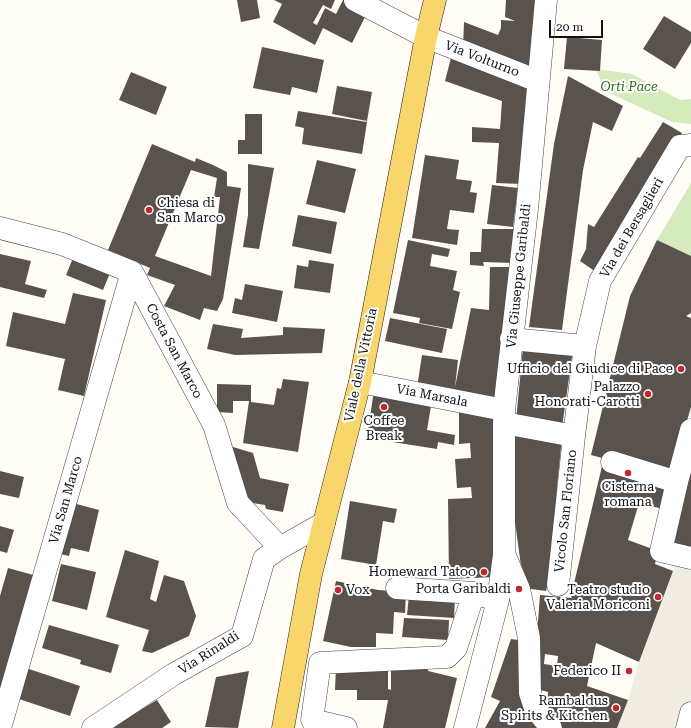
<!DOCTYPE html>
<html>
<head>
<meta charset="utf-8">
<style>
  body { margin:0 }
  #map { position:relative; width:691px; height:728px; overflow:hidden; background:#fffdf5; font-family:"Roboto Serif",serif }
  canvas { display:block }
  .scale { position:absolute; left:549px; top:20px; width:54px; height:18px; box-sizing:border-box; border:2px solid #111; border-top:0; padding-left:5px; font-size:12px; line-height:14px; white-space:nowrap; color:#111; -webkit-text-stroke:3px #fff; paint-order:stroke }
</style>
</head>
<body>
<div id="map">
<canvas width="691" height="728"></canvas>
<div class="scale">20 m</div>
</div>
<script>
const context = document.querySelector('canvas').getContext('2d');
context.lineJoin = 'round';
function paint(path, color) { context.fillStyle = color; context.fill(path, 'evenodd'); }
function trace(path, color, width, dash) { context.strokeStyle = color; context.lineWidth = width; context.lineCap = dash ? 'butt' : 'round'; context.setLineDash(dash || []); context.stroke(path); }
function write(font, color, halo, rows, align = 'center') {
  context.font = font + ' "Roboto Serif",serif'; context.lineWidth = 4; context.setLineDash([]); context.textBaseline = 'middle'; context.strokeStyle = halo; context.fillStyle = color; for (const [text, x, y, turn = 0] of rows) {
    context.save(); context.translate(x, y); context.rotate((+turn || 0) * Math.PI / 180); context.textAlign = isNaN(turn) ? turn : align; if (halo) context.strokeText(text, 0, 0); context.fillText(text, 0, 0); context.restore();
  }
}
const green = new Path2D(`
  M 596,69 L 632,74 L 680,100 L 691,99 L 691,124 L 672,122 L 605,91 Z
  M 691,183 L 691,256 L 657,240 Z`);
const plaza = new Path2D(`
  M 679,550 L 691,553 L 691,728 L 617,728 L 628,700 L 639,662 L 673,571 Z`);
const building = new Path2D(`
  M 237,0 L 257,0 L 260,18 L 241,22 Z
  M 274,0 L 335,0 L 331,9 L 323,5 L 313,23 L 317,25 L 325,8 L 336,14 L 343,0 L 347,0 L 368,11 L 352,43 L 323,28 L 315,45 L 273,22 L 282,4 Z
  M 506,0 L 537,0 L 536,48 L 527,72 L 463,47 L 464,22 L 498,35 L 501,28 L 501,20 L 515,21 L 505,17 Z
  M 664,16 L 691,32 L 691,43 L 675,69 L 643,49 Z
  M 567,37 L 602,40 L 600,71 L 564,69 Z
  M 262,47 L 324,60 L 317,93 L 292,87 L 290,95 L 253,88 Z
  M 452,54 L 528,84 L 521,184 L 496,183 L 499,143 L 472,142 L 472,127 L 500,129 L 502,101 L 445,81 Z
  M 131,72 L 167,87 L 156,115 L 119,100 Z
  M 568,76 L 623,106 L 612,131 L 593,122 L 583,170 L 562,330 L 529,327 L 554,144 Z
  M 337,86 L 372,92 L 367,121 L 332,114 Z
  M 298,111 L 367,122 L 362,154 L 302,144 L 304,128 L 295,126 Z
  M 245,114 L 262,114 L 262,154 L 238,154 L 238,140 L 245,140 Z
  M 663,122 L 682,133 L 629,221 L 596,272 L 580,261 L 586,249 L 588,224 L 594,227 L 638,157 L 640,158 Z
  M 152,144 L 195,162 L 196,158 L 213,165 L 227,172 L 227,186 L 241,188 L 223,299 L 217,311 L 204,308 L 200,320 L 164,306 L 175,285 L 147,275 L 150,268 L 108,250 ZM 191,170 L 217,178 L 214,197 L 220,197 L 211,276 L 155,256 Z
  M 425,155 L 459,160 L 456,179 L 472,181 L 470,192 L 477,193 L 474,213 L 450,210 L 447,229 L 459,230 L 457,245 L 412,238 Z
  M 317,160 L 356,169 L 345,213 L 306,204 Z
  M 248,164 L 274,168 L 259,249 L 243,247 L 248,215 Z
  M 492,185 L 518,188 L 513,227 L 487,224 Z
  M 298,215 L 337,222 L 331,254 L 292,246 Z
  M 482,229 L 514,229 L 513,263 L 483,262 L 484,266 L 470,265 L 470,252 L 481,252 Z
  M 408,240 L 450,249 L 448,257 L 432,254 L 430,266 L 457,271 L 453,290 L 460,292 L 452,329 L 419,323 L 420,318 L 393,313 Z
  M 657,240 L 691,256 L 691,313 L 686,316 L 691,318 L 691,407 L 679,448 L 673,477 L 591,455 L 630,296 Z
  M 0,254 L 31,261 L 25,284 L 47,290 L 44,298 L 0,287 Z
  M 73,258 L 110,273 L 103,290 L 66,275 Z
  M 309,260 L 334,264 L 330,293 L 294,288 L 297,265 L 308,267 Z
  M 490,267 L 514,267 L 500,406 L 417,388 L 422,355 L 458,360 L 455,387 L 471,308 L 489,310 Z
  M 245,284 L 283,291 L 277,322 L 232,313 L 235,298 L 242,300 Z
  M 73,293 L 106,300 L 84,396 L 58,390 L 65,359 L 6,346 L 13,312 L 65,324 Z
  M 390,318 L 447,329 L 442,353 L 385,341 Z
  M 213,324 L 243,329 L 241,338 L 283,335 L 283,327 L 325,329 L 322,353 L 235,355 L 207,349 Z
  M 523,347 L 572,356 L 562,428 L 516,421 Z
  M 283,379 L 309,382 L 298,452 L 243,443 L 249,401 L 233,401 L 233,413 L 217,412 L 217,384 L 251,385 L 251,402 L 274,405 L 277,388 L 281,389 Z
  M 374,390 L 432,400 L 427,430 L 455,435 L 454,445 L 438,442 L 437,449 L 367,438 Z
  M 459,410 L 500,416 L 495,577 L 449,579 L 448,499 L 472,498 L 471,487 L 457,488 L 455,459 L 471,458 L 470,443 L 459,444 Z
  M 515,431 L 562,438 L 557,487 L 554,554 L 546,591 L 524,588 L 513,507 Z
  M 691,444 L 691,552 L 670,548 Z
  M 233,447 L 253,453 L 260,478 L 289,484 L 283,512 L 266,509 L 265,505 L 246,502 L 227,449 Z
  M 603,462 L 674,483 L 667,510 L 639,503 L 628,540 L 658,551 L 655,564 L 673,571 L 639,662 L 596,643 L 587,686 L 628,700 L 617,728 L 562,728 L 546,719 L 548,692 L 533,688 L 540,595 L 572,598 L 571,596 ZM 545,654 L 558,656 L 557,666 L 544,664 Z
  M 0,471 L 24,477 L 19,498 L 0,494 Z
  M 350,501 L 397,509 L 394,523 L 383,521 L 376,565 L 341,559 Z
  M 69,502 L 99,510 L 89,552 L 71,548 L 69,556 L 56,553 Z
  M 0,526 L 14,530 L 7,553 L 0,551 Z
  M 125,550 L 159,561 L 150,599 L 156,602 L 164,575 L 184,581 L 196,616 L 189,636 L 152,653 L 142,651 L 149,630 L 106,617 Z
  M 61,564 L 96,572 L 87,610 L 52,601 Z
  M 8,568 L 37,576 L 0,703 L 0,596 Z
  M 336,581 L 378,590 L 406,592 L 405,613 L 394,612 L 393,634 L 376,633 L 376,647 L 351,647 L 323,641 Z
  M 409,595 L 455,598 L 454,618 L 407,615 Z
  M 404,618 L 449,620 L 448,640 L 402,637 Z
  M 49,625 L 119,645 L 111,673 L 80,664 L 81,660 L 42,648 Z
  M 511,639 L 525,641 L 547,728 L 485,728 L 500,701 L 491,697 Z
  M 336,666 L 388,666 L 388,689 L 391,690 L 391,668 L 427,666 L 428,671 L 457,678 L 445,728 L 383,728 L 388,700 L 357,700 L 357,690 L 335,690 Z
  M 23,667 L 80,686 L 70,716 L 13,697 Z
  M 249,671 L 238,728 L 205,727 L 216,677 Z
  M 157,700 L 171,722 L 162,728 L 110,728 Z`);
const minor = new Path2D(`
  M 355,0 L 426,37 L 538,81
  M 0,228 L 62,244 L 132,272 L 214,425 L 238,503 L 280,548
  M 511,339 L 585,346
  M 360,382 L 504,410
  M 504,423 L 574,436 L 558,585
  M 691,430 L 677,482 L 661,551 L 691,558
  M 574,436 L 585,346 L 600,281 L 680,146 L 691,145
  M 612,462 L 677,482
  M 505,556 L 519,589 L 529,638 L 530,693 L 535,708 L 551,728
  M 397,588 L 474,593 L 487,597
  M 0,728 L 132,272
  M 93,728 L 174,674 L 242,636 L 264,559 L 280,548 L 324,523
  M 346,728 L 312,720 L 320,663 L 447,657 L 456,648 L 474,593
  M 465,728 L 498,600 L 504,555 L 504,410 L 527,209 L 546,0
  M 687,728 L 691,713`);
const major = new Path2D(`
  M 283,728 L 311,574 L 360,382 L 426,37 L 435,0`);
const markers = [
  [149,210,4,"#c4262e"],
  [681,369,4,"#c4262e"],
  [648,394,4,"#c4262e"],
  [384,407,4,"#c4262e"],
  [628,473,4,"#c4262e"],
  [484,572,4,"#c4262e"],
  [519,589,4,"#c4262e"],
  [338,590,4,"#c4262e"],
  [658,597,4,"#c4262e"],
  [629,671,4,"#c4262e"],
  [616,708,4,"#c4262e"]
];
const streetNames = [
  ["Via Volturno",482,59,21],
  ["Via dei Bersaglieri",632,228,-60],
  ["Via Giuseppe Garibaldi",519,276,-84],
  ["Costa San Marco",174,351,62],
  ["Viale della Vittoria",361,365,-78],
  ["Via Marsala",432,396,11],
  ["Via San Marco",66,500,-74],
  ["Vicolo San Floriano",566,511,-84],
  ["Via Rinaldi",209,653,-32]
];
const parkNames = [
  ["Orti Pace",629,87]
];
const poiNames = [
  ["Chiesa di",157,203,"left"],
  ["San Marco",157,218,"left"],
  ["Ufficio del Giudice di Pace",673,369],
  ["Palazzo",640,387],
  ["Honorati-Carotti",640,402],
  ["Coffee",384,421,"center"],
  ["Break",384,436,"center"],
  ["Cisterna",628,487,"center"],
  ["romana",628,502,"center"],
  ["Homeward Tatoo",476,572],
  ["Porta Garibaldi",511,589],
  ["Vox",346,590,"left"],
  ["Teatro studio",650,590],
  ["Valeria Moriconi",650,605],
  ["Federico II",621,671],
  ["Rambaldus",608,701],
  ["Spirits & Kitchen",608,716]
];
paint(green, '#d5ebbd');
paint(plaza, '#f1ede2');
paint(building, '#5a524d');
trace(minor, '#444', 23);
trace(major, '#222', 23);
trace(minor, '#fff', 22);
trace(major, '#f9d66b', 22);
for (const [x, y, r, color] of markers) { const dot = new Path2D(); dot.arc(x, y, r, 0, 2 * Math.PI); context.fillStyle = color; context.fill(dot); trace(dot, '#fff', 1.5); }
write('13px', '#111', '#fff', streetNames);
write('italic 13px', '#2f6b1f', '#fff', parkNames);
write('13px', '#111', '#fff', poiNames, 'right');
</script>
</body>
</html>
